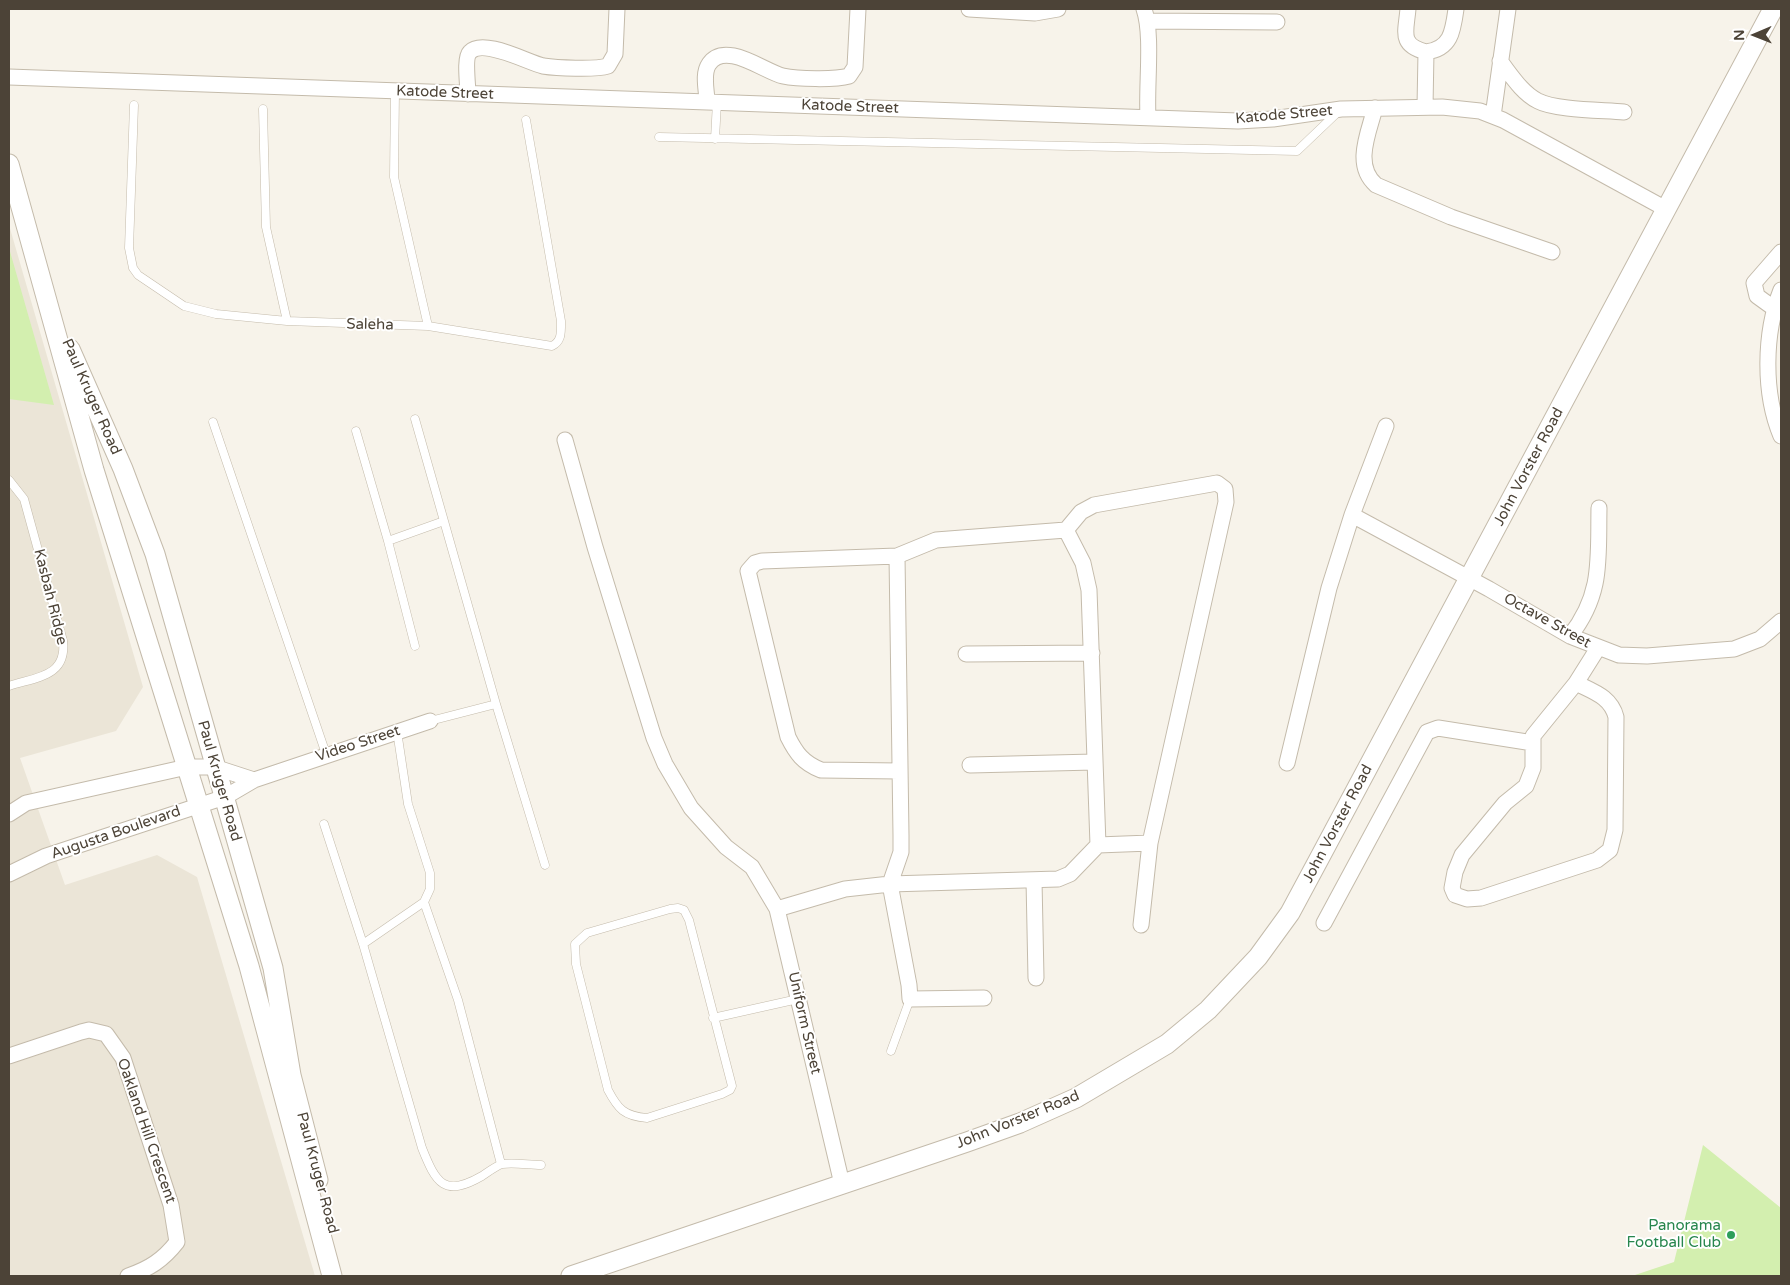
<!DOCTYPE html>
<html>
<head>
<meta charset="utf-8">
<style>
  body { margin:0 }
  #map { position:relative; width:1790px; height:1285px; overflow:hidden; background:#f7f3ea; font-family:"Varela Round",sans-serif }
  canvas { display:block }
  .frame { position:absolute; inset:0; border:10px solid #4c4337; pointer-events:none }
  .north { position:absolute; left:1730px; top:10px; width:50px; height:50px; -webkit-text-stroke:4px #fff; paint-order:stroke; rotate:269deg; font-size:14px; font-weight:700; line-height:20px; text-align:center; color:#4c4337 }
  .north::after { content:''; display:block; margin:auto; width:18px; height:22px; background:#4c4337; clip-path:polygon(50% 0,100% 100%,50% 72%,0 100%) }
</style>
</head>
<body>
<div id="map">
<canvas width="1790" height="1285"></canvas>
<div class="frame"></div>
<div class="north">N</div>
</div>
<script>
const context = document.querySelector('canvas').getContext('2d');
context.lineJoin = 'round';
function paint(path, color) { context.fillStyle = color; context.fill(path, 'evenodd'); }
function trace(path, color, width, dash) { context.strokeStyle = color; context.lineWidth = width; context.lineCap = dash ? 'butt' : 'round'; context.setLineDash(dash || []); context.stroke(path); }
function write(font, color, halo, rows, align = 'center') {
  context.font = font + ' "Varela Round",sans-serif'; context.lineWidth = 4; context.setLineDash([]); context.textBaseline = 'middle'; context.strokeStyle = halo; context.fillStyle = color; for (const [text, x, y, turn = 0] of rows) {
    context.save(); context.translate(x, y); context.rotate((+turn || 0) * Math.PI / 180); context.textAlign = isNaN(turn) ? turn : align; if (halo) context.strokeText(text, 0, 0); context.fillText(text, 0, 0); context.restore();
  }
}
const residential = new Path2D(`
  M 9,225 L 143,687 L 116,731 L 20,758 L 65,885 L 157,855 L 197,877 L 315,1276 L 9,1276 Z`);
const green = new Path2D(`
  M 9,248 L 54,405 L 9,399 Z
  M 1703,1145 L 1781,1208 L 1781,1276 L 1632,1276 L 1674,1262 Z`);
const service = new Path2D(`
  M 134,105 L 129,248 L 133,268 L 138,275 L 184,306 L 216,314 L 287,321
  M 263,109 L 266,227 L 287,321 L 428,326 L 394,177 L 395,91
  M 659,137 L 1297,151 L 1339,111
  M 715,139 L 717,102
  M 428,326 L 552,346 C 562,341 561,332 561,321 L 526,120
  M 415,419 L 496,704 L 545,865
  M 213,422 L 326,754
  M 356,431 L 388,541 L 415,646
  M 9,480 L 24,499 L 63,641 C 67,677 36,677 9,686
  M 388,541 L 444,521
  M 430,721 L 496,704
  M 324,824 L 363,944 L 422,1148 C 436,1183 444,1198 482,1176 C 488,1172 496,1166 502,1164 C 514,1162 529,1165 541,1165
  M 424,902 L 458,1000 L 501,1164
  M 678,908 L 684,910 L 689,920 L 732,1086 L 730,1090 L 722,1094 L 647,1118 C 624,1116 618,1109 608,1090 L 576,964 L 575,944 L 587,933 L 670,909 Z
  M 363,944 L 424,902 L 430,889 L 430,873 L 408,804 L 397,731
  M 713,1018 L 798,999
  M 891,1051 L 910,999`);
const minor = new Path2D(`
  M 969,9 L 1035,13 L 1058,9
  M 1144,9 C 1153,35 1146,86 1148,117
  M 1408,9 C 1406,32 1399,45 1426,52 L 1425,107
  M 1148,21 L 1277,22
  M 1426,52 C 1451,49 1453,31 1456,9
  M 1500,61 C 1511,75 1522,93 1538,101 C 1555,110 1602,110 1624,112
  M 9,77 L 1238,121 L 1273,119 L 1341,109 L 1442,107 L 1480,111 L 1503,120 L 1666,209
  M 468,94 C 468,85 464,58 470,52 C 483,38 527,62 543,66 C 556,68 595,70 608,66 L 615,54 L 617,9
  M 707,102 C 707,91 702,74 709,64 C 725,40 765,72 783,76 C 797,79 835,80 849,76 L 855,67 L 858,9
  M 1375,108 C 1369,132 1353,165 1376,185 L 1451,217 L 1552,252
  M 1493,116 L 1508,9
  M 1781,290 C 1764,333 1763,393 1781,436
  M 1775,309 L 1757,296 L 1754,283 L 1781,252
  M 565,440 L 595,547 L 654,738 L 665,764 L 691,808 L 726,847 L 752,867 L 777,909 L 842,1184
  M 1352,515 L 1489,589 L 1570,636 L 1619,655 L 1647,656 L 1734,649 L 1760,639 L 1781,621
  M 1066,530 L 1083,563 L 1089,590 L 1098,845
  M 897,556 L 762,561 L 755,563 L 748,571 L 788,737 C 796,753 803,763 821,770 L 899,771
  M 1570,636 C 1603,594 1598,559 1599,508
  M 966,654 L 1092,653
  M 1576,683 C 1594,692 1611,697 1616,717 L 1615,830 L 1610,850 L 1597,860 L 1481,898 L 1467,899 L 1455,895 L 1452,888 L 1455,872 L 1462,855 L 1505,803 L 1526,786 L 1533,768 L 1533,736 L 1576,683 L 1598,648
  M 1287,763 L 1329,588 L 1352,515 L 1386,426
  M 970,765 L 1094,762
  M 9,814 L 26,803 L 187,767 L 214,767 L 254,780
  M 9,874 L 46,856 L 225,797 L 254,780 L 430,721
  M 1034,880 L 1036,978
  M 777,909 L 845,889 L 890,884 L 1058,879 L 1070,874 L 1098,845 L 1150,843
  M 1324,923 L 1427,732 L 1438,728 L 1533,743
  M 984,998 L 910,999 L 909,985 L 890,884 L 901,852 L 901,835 L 897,556 L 936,540 L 1066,530 L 1081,512 L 1094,505 L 1217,483 L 1225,489 L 1226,502 L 1150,843 L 1141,925
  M 9,1056 L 81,1032 L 89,1030 L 106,1034 L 123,1058 L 171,1205 L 177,1242 C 163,1260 149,1269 128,1276`);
const tertiary = new Path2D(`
  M 9,164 L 94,470 L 249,966 L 332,1276
  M 70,349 L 123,469 L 155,554 L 273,968 L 291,1075 L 318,1180
  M 571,1276 L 967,1142 L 1020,1123 L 1076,1098 L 1167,1044 L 1208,1010 L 1258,957 L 1290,913 L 1319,859 L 1773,9`);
const markers = [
  [1731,1235,5,"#2e9e5b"]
];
const streetNames = [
  ["Katode Street",445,93,2],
  ["Katode Street",850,107,2],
  ["Katode Street",1284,115,-5],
  ["Saleha",370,325,1],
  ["Paul Kruger Road",91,397,66],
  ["John Vorster Road",1529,467,-62],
  ["Kasbah Ridge",50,597,76],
  ["Octave Street",1547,621,29],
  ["Video Street",358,744,-18],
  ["Paul Kruger Road",219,781,74],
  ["John Vorster Road",1338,824,-62],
  ["Augusta Boulevard",116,833,-19],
  ["Uniform Street",804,1023,77],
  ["John Vorster Road",1018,1120,-22],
  ["Oakland Hill Crescent",146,1131,71],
  ["Paul Kruger Road",317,1173,75]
];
const leisureNames = [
  ["Panorama",1721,1226],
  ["Football Club",1721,1243]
];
paint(residential, '#ebe5d7');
paint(green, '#d3efaf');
trace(service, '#c4bbab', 9);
trace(minor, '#c4bbab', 17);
trace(tertiary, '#c4bbab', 21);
trace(service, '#fff', 8);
trace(minor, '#fff', 15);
trace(tertiary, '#fff', 19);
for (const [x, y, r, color] of markers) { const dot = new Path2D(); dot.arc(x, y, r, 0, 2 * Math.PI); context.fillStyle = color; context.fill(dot); trace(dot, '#fff', 2); }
write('15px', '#4c4337', '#fff', streetNames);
write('15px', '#27864d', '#fff', leisureNames, 'right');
</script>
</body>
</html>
